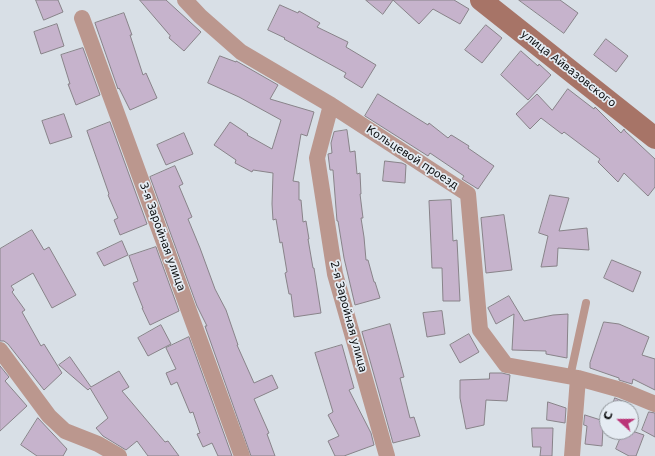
<!DOCTYPE html>
<html>
<head>
<meta charset="utf-8">
<style>
  body { margin:0 }
  #map { position:relative; width:655px; height:456px; overflow:hidden; background:#d8dfe6; font-family:"DejaVu Sans",sans-serif }
  canvas { display:block }
  .north { position:absolute; left:599px; top:400px; width:40px; height:40px; box-sizing:border-box; background:#e5ecf3; border:1px solid #8e9398; border-radius:50%; rotate:291deg; font-size:11px; font-weight:700; line-height:16px; text-align:center; color:#0b0d0f }
  .north::after { content:''; display:block; margin:auto; width:14px; height:18px; background:#ba3477; clip-path:polygon(50% 0,100% 100%,50% 72%,0 100%) }
</style>
</head>
<body>
<div id="map">
<canvas width="655" height="456"></canvas>
<div class="north">С</div>
</div>
<script>
const context = document.querySelector('canvas').getContext('2d');
context.lineJoin = 'round';
function paint(path, color) { context.fillStyle = color; context.fill(path, 'evenodd'); }
function trace(path, color, width, dash) { context.strokeStyle = color; context.lineWidth = width; context.lineCap = dash ? 'butt' : 'round'; context.setLineDash(dash || []); context.stroke(path); }
function write(font, color, halo, rows, align = 'center') {
  context.font = font + ' "DejaVu Sans",sans-serif'; context.lineWidth = 3.5; context.setLineDash([]); context.textBaseline = 'middle'; context.strokeStyle = halo; context.fillStyle = color; for (const [text, x, y, turn = 0] of rows) {
    context.save(); context.translate(x, y); context.rotate((+turn || 0) * Math.PI / 180); context.textAlign = isNaN(turn) ? turn : align; if (halo) context.strokeText(text, 0, 0); context.fillText(text, 0, 0); context.restore();
  }
}
const building = new Path2D(`
  M 36,0 L 58,0 L 63,12 L 44,20 Z
  M 140,0 L 166,0 L 201,32 L 184,51 L 169,38 L 170,36 Z
  M 366,0 L 454,0 L 469,9 L 460,24 L 433,9 L 419,24 L 393,0 L 383,14 Z
  M 519,0 L 560,0 L 578,13 L 564,33 Z
  M 280,5 L 298,13 L 299,11 L 320,23 L 317,27 L 348,42 L 346,47 L 376,65 L 362,88 L 344,77 L 346,73 L 284,39 L 285,38 L 268,30 Z
  M 124,13 L 132,35 L 130,35 L 143,75 L 146,73 L 157,98 L 130,110 L 119,88 L 118,89 L 95,23 Z
  M 57,24 L 64,46 L 41,54 L 34,32 Z
  M 486,25 L 502,38 L 482,63 L 465,50 Z
  M 606,39 L 628,56 L 616,72 L 594,55 Z
  M 83,48 L 100,95 L 76,105 L 68,84 L 70,84 L 61,55 Z
  M 521,51 L 538,66 L 539,64 L 551,75 L 528,100 L 501,75 Z
  M 220,56 L 236,62 L 236,61 L 238,62 L 278,85 L 270,99 L 314,112 L 307,136 L 301,134 L 293,181 L 299,182 L 299,200 L 301,200 L 303,222 L 306,221 L 309,239 L 308,239 L 313,268 L 314,268 L 321,313 L 294,317 L 291,294 L 289,294 L 285,273 L 287,272 L 282,242 L 280,243 L 276,219 L 273,220 L 272,204 L 273,173 L 253,170 L 252,172 L 235,163 L 236,160 L 214,145 L 230,122 L 248,134 L 247,135 L 272,149 L 281,120 L 239,97 L 208,83 Z
  M 568,89 L 594,109 L 595,107 L 621,133 L 624,129 L 625,131 L 655,159 L 655,187 L 648,196 L 624,173 L 618,182 L 598,162 L 600,159 L 564,132 L 562,134 L 541,118 L 530,129 L 516,114 L 537,94 L 552,110 Z
  M 378,94 L 428,125 L 429,123 L 448,138 L 451,135 L 453,136 L 469,146 L 468,148 L 494,166 L 478,189 L 462,179 L 464,176 L 430,153 L 428,156 L 365,116 Z
  M 64,114 L 72,137 L 50,144 L 42,121 Z
  M 110,122 L 147,224 L 120,235 L 114,220 L 118,218 L 108,195 L 109,194 L 87,131 Z
  M 347,130 L 350,152 L 355,151 L 357,174 L 360,173 L 361,194 L 360,194 L 363,218 L 361,218 L 364,237 L 366,260 L 368,260 L 374,282 L 375,282 L 380,298 L 355,305 L 344,258 L 338,221 L 337,221 L 333,170 L 330,170 L 328,154 L 332,153 L 331,143 L 334,132 Z
  M 184,133 L 193,154 L 166,165 L 157,145 Z
  M 385,161 L 402,163 L 406,165 L 405,183 L 383,181 Z
  M 175,166 L 183,184 L 179,186 L 192,217 L 188,219 L 200,248 L 215,289 L 226,310 L 238,345 L 237,345 L 254,383 L 272,375 L 278,388 L 254,399 L 269,433 L 267,434 L 275,456 L 251,456 L 206,329 L 205,326 L 207,326 L 197,306 L 150,177 Z
  M 550,195 L 569,198 L 559,231 L 587,228 L 589,250 L 558,248 L 557,266 L 541,267 L 548,236 L 539,233 Z
  M 451,200 L 453,241 L 457,240 L 460,301 L 443,301 L 442,268 L 432,268 L 429,201 Z
  M 504,215 L 512,270 L 486,273 L 481,218 Z
  M 32,230 L 44,250 L 49,247 L 76,295 L 52,308 L 33,273 L 11,286 L 14,290 L 12,292 L 25,310 L 22,312 L 41,346 L 44,344 L 62,373 L 44,390 L 8,344 L 4,341 L 0,341 L 0,249 Z
  M 122,241 L 128,255 L 104,266 L 97,253 Z
  M 156,247 L 179,311 L 150,325 L 142,308 L 143,308 L 133,283 L 138,281 L 129,256 Z
  M 612,260 L 641,272 L 633,292 L 604,278 Z
  M 509,296 L 524,321 L 553,315 L 568,314 L 567,358 L 546,354 L 546,351 L 512,350 L 514,314 L 496,324 L 488,308 Z
  M 442,311 L 445,334 L 427,337 L 423,313 Z
  M 604,322 L 619,324 L 649,337 L 642,355 L 655,359 L 655,390 L 633,379 L 632,384 L 619,380 L 619,378 L 590,368 L 590,363 Z
  M 390,324 L 404,377 L 400,378 L 410,418 L 414,417 L 420,436 L 393,443 L 362,332 Z
  M 161,325 L 171,344 L 148,356 L 138,338 Z
  M 469,334 L 479,352 L 460,363 L 450,345 Z
  M 189,337 L 232,456 L 218,456 L 212,443 L 203,447 L 197,434 L 200,433 L 193,412 L 190,413 L 177,382 L 171,385 L 166,373 L 176,369 L 166,348 Z
  M 342,345 L 354,388 L 349,390 L 371,433 L 374,445 L 344,456 L 335,456 L 328,441 L 339,436 L 328,415 L 333,412 L 315,353 Z
  M 70,357 L 91,387 L 119,371 L 129,387 L 122,391 L 165,442 L 168,441 L 179,456 L 148,456 L 137,441 L 126,450 L 103,436 L 96,428 L 108,418 L 90,388 L 88,390 L 59,365 Z
  M 0,366 L 9,377 L 5,381 L 27,406 L 0,431 Z
  M 490,373 L 502,373 L 510,375 L 507,401 L 486,400 L 484,425 L 466,429 L 460,398 L 460,380 L 489,379 Z
  M 615,398 L 625,402 L 623,408 L 612,408 Z
  M 548,402 L 566,408 L 565,423 L 547,420 Z
  M 649,412 L 655,413 L 655,437 L 642,430 Z
  M 585,415 L 607,422 L 607,428 L 603,428 L 602,446 L 585,444 L 587,426 L 584,425 Z
  M 38,418 L 67,449 L 63,456 L 37,456 L 21,445 Z
  M 532,428 L 553,428 L 552,456 L 540,456 L 541,447 L 533,447 Z
  M 623,432 L 635,432 L 644,435 L 636,456 L 629,456 L 616,449 Z`);
const lane = new Path2D(`
  M 570,377 L 586,303`);
const street = new Path2D(`
  M 185,0 L 200,16 L 241,52 L 331,105 L 468,194 L 480,330 L 506,365 L 578,378 L 621,390 L 655,404
  M 82,18 L 242,456
  M 331,105 L 317,158 L 335,274 L 387,456
  M 0,350 L 49,416 L 65,431 L 98,444 L 119,456
  M 572,456 L 578,378`);
const secondary = new Path2D(`
  M 481,0 L 655,138`);
const streetNames = [
  ["улица Айвазовского",568,69,38],
  ["Кольцевой проезд",412,158,33],
  ["3-я Заройная улица",162,237,70],
  ["2-я Заройная улица",348,317,75]
];
paint(building, '#c6b3cc');
trace(building, '#888389', 1);
trace(lane, '#bb978e', 8);
trace(street, '#bb978e', 16);
trace(secondary, '#a77467', 22);
write('11px', '#0b0d0f', '#e5ecf3', streetNames);
</script>
</body>
</html>
